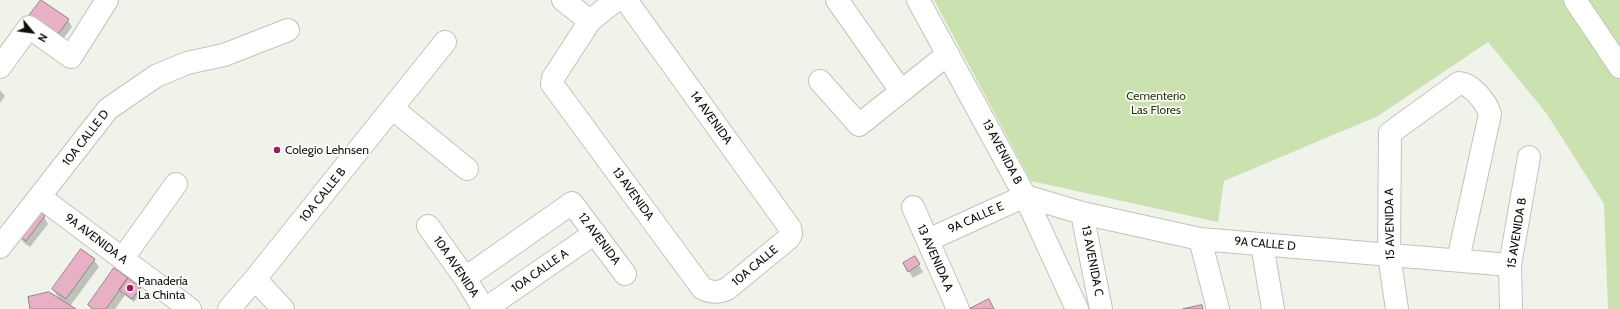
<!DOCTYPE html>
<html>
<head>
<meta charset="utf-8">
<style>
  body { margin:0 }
  #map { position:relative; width:1620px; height:309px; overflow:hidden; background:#eff3ea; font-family:Cabin,sans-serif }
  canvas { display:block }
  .north { position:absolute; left:12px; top:12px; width:40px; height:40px; -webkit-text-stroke:3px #fefffd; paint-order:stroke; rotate:119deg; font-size:11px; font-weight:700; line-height:16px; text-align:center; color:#0f100d }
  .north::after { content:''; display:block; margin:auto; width:14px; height:18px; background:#0f100d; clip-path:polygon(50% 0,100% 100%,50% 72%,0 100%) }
</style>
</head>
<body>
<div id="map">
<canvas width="1620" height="309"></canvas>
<div class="north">N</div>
</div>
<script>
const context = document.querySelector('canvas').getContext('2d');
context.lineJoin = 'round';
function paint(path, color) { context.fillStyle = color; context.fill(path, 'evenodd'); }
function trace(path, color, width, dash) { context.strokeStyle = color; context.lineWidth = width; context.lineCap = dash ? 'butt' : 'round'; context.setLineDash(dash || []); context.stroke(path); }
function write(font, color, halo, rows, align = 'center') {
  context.font = font + ' Cabin,sans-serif'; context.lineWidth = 3.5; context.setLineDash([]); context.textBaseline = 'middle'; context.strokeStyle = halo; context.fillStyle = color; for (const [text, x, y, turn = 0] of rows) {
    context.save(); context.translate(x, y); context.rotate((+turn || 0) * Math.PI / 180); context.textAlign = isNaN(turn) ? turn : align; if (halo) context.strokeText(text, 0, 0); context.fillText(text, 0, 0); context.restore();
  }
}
const green = new Path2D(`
  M 934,0 L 1620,0 L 1620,309 L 1608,309 L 1604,204 L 1547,114 L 1488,42 L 1378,116 L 1224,181 L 1218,222 L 1031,181 Z`);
const shadow = new Path2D(`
  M 68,20 L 72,27 L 60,43 L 34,24 Z
  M 0,90 L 5,96 L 0,103 Z
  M 44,217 L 48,224 L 30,247 L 23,242 L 19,234 Z
  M 914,257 L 923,272 L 913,278 L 905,264 Z
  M 94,260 L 99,267 L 70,306 L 75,309 L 31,309 L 59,299 L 53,289 Z
  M 114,269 L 140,288 L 142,291 L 134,302 L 125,295 L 115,309 L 91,309 L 89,305 Z`);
const building = new Path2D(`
  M 41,0 L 69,19 L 56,37 L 28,17 Z
  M 39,211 L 45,216 L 26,241 L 17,234 Z
  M 81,249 L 95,259 L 66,299 L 52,289 Z
  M 915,256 L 920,264 L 908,272 L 903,263 Z
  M 114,268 L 128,278 L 106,309 L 93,309 L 88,305 Z
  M 128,278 L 141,287 L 132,299 L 119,290 Z
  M 49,292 L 76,309 L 30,309 L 28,297 Z
  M 989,299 L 994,309 L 969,309 Z
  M 1202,305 L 1203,309 L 1183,309 Z`);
const minor = new Path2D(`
  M 563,0 L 590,21
  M 616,0 L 590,21 L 553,78 L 552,84 L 702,288 C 711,293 718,293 727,289 L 789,238 L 791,234 L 790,228 L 626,0
  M 837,0 L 901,91
  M 918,0 L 1025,196 L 1077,309
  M 1575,0 L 1620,67
  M 0,67 L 29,27 L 71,57 L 107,0
  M 820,81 L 859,125 L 948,54
  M 392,108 L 467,169
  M 40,197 L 190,309
  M 913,207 L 958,309
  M 1082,213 L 1101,309
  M 428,226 L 465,278 L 484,309
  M 1200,239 L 1218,309
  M 928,240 L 1025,196 L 1082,213 L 1200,239 L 1510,265
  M 1262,244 L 1273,309
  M 0,247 L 108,109 L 156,76 L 187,63 L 224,55 L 288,30
  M 123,258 L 176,184
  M 465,278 L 572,203 L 625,274
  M 255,279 L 283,309
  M 229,309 L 255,279 L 445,42
  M 485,309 L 595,233
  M 1397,309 L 1389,255 L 1390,133 L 1459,83 C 1471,83 1487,103 1490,114 L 1458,260
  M 1511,309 L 1510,265 L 1529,157`);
const markers = [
  [277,150,4,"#a31861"],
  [130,288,4,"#a31861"]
];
const parkNames = [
  ["Cementerio",1156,96],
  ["Las Flores",1156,110]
];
const streetNames = [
  ["14 AVENIDA",711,118,54],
  ["10A CALLE D",86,138,-52],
  ["13 AVENIDA B",1002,152,62],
  ["13 AVENIDA",633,194,54],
  ["10A CALLE B",323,195,-51],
  ["9A CALLE E",976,218,-24],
  ["15 AVENIDA A",1390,224,-91],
  ["15 AVENIDA B",1517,233,-81],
  ["9A AVENIDA A",96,239,37],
  ["12 AVENIDA",599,239,53],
  ["9A CALLE D",1265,244,5],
  ["13 AVENIDA A",935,258,66],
  ["13 AVENIDA C",1092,261,79],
  ["10A CALLE",755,266,-40],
  ["10A AVENIDA",456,267,56],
  ["10A CALLE A",540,271,-35]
];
const poiNames = [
  ["Colegio Lehnsen",285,150],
  ["Panadería",138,281],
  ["La Chinta",138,295]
];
paint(green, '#cbe1b0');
paint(shadow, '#0003');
paint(building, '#e8b0c4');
trace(building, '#8e8487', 1);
trace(minor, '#c0c5bb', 24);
trace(minor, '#fff', 22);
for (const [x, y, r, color] of markers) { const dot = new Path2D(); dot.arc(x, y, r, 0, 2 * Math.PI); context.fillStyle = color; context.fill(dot); trace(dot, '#fefffd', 1.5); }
write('12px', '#263902', '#fefffd', parkNames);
write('12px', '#0f100d', '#fefffd', streetNames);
write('12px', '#0f100d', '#fefffd', poiNames, 'left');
</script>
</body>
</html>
